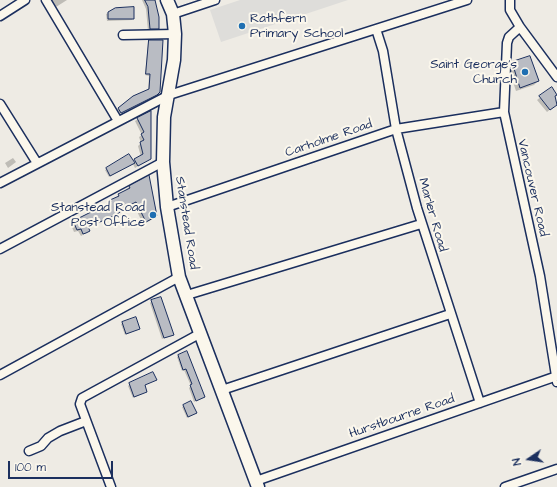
<!DOCTYPE html>
<html>
<head>
<meta charset="utf-8">
<style>
  body { margin:0 }
  #map { position:relative; width:557px; height:487px; overflow:hidden; background:#eeebe4; font-family:"Architects Daughter",sans-serif }
  canvas { display:block }
  .north { position:absolute; left:509px; top:439px; width:40px; height:40px; -webkit-text-stroke:3px #fbf7ec; paint-order:stroke; rotate:257deg; font-size:11px; font-weight:700; line-height:16px; text-align:center; color:#1b2f5e }
  .north::after { content:''; display:block; margin:auto; width:14px; height:18px; background:#1b2f5e; clip-path:polygon(50% 0,100% 100%,50% 72%,0 100%) }
  .scale { position:absolute; left:8px; top:461px; width:105px; height:18px; box-sizing:border-box; border:2px solid #1b2f5e; border-top:0; padding-left:5px; font-size:12px; line-height:14px; white-space:nowrap; color:#1b2f5e; -webkit-text-stroke:3px #fbf7ec; paint-order:stroke }
</style>
</head>
<body>
<div id="map">
<canvas width="557" height="487"></canvas>
<div class="north">N</div>
<div class="scale">100 m</div>
</div>
<script>
const context = document.querySelector('canvas').getContext('2d');
context.lineJoin = 'round';
function paint(path, color) { context.fillStyle = color; context.fill(path, 'evenodd'); }
function trace(path, color, width, dash) { context.strokeStyle = color; context.lineWidth = width; context.lineCap = dash ? 'butt' : 'round'; context.setLineDash(dash || []); context.stroke(path); }
function write(font, color, halo, rows, align = 'center') {
  context.font = font + ' "Architects Daughter",sans-serif'; context.lineWidth = 4; context.setLineDash([]); context.textBaseline = 'middle'; context.strokeStyle = halo; context.fillStyle = color; for (const [text, x, y, turn = 0] of rows) {
    context.save(); context.translate(x, y); context.rotate((+turn || 0) * Math.PI / 180); context.textAlign = isNaN(turn) ? turn : align; if (halo) context.strokeText(text, 0, 0); context.fillText(text, 0, 0); context.restore();
  }
}
const built = new Path2D(`
  M 240,0 L 348,0 L 221,42 L 210,10 Z`);
const shadow = new Path2D(`
  M 51,0 L 67,0 L 56,7 Z
  M 142,0 L 154,0 L 158,28 L 156,30 L 148,31 L 146,9 Z
  M 108,13 L 133,18 L 132,20 L 107,21 L 106,14 Z
  M 149,41 L 156,94 L 120,114 L 117,110 L 119,108 L 148,91 L 149,76 L 145,75 L 148,43 Z
  M 529,57 L 538,81 L 534,85 L 516,91 L 508,67 L 512,63 Z
  M 551,89 L 557,104 L 547,112 L 537,100 Z
  M 150,112 L 150,159 L 135,168 L 133,164 L 109,177 L 105,170 L 107,169 L 133,162 L 141,157 L 138,146 L 141,143 L 139,137 L 142,135 L 135,121 Z
  M 13,158 L 16,162 L 8,168 L 5,163 Z
  M 149,177 L 156,216 L 153,219 L 143,224 L 133,203 L 123,209 L 112,217 L 88,228 L 89,231 L 86,233 L 81,236 L 78,231 L 74,232 L 71,225 L 73,222 L 108,204 L 129,187 Z
  M 152,301 L 173,335 L 172,336 L 162,339 L 150,303 Z
  M 123,323 L 139,329 L 125,335 L 121,324 Z
  M 178,356 L 204,397 L 194,402 L 189,388 L 191,386 L 184,370 L 182,371 L 177,357 Z
  M 130,384 L 144,385 L 144,393 L 133,398 L 128,386 Z
  M 184,406 L 196,413 L 187,418 L 182,407 Z`);
const building = new Path2D(`
  M 145,0 L 155,0 L 159,17 L 159,29 L 150,29 L 148,7 Z
  M 134,7 L 134,19 L 108,19 L 108,12 L 115,8 Z
  M 149,40 L 163,40 L 160,92 L 157,95 L 121,113 L 118,108 L 133,96 L 149,89 L 150,74 L 146,74 Z
  M 530,56 L 539,81 L 520,88 L 512,62 Z
  M 552,87 L 557,95 L 555,96 L 557,105 L 550,110 L 539,96 Z
  M 151,111 L 151,159 L 138,166 L 134,159 L 143,154 L 140,142 L 144,140 L 141,134 L 144,132 L 137,118 Z
  M 129,154 L 135,163 L 110,176 L 106,168 Z
  M 149,175 L 157,216 L 146,222 L 136,202 L 124,208 L 124,209 L 116,215 L 88,227 L 90,231 L 86,233 L 83,234 L 81,229 L 77,230 L 73,221 L 111,202 L 110,200 L 119,196 L 118,194 L 130,188 L 129,186 Z
  M 161,297 L 174,335 L 164,338 L 151,300 Z
  M 136,317 L 140,329 L 126,334 L 122,322 Z
  M 187,351 L 205,397 L 196,401 L 190,385 L 192,384 L 186,369 L 183,370 L 178,355 Z
  M 153,372 L 157,380 L 145,385 L 147,392 L 134,397 L 129,383 Z
  M 191,401 L 197,413 L 188,417 L 183,405 Z`);
const minor = new Path2D(`
  M 46,0 L 118,121
  M 510,0 L 510,10 L 520,27 L 557,77
  M 173,14 L 215,0
  M 0,16 L 25,0
  M 520,27 L 509,37 L 507,43 L 504,112 L 540,276 L 557,382
  M 376,29 L 383,51 L 396,129 L 417,208 L 480,403
  M 123,35 L 175,34
  M 0,104 L 37,163
  M 0,183 L 169,95 L 467,0
  M 167,207 L 396,129 L 504,112
  M 0,249 L 163,162
  M 187,295 L 421,224
  M 0,375 L 179,277
  M 222,390 L 450,314
  M 29,451 L 41,446 L 48,438 L 60,431 L 86,421
  M 256,481 L 557,376
  M 111,487 L 80,404 L 82,398 L 201,333
  M 505,487 L 557,469`);
const highway = new Path2D(`
  M 167,0 L 173,14 L 175,34 L 174,60 L 164,117 L 163,162 L 167,207 L 179,277 L 258,487`);
const markers = [
  [242,26,4,"#1f6fb2"],
  [525,72,4,"#1f6fb2"],
  [153,215,4,"#1f6fb2"]
];
const poiNames = [
  ["Rathfern",250,19,"left"],
  ["Primary School",250,34,"left"],
  ["Saint George's",517,65],
  ["Church",517,80],
  ["Stanstead Road",145,208],
  ["Post Office",145,223]
];
const streetNames = [
  ["Carholme Road",329,139,-19],
  ["Vancouver Road",532,188,77],
  ["Marler Road",432,215,74],
  ["Stanstead Road",186,223,81],
  ["Hurstbourne Road",402,417,-19]
];
paint(built, '#deddda');
paint(shadow, '#0003');
paint(building, '#b9bcc3');
trace(building, '#1b2f5e', 1);
trace(minor, '#1b2f5e', 11);
trace(highway, '#1b2f5e', 15);
trace(minor, '#fbf7ec', 8);
trace(highway, '#fbf7ec', 12);
for (const [x, y, r, color] of markers) { const dot = new Path2D(); dot.arc(x, y, r, 0, 2 * Math.PI); context.fillStyle = color; context.fill(dot); trace(dot, '#fbf7ec', 1.5); }
write('13px', '#1b2f5e', '#fbf7ec', poiNames, 'right');
write('13px', '#1b2f5e', '#fbf7ec', streetNames);
</script>
</body>
</html>
